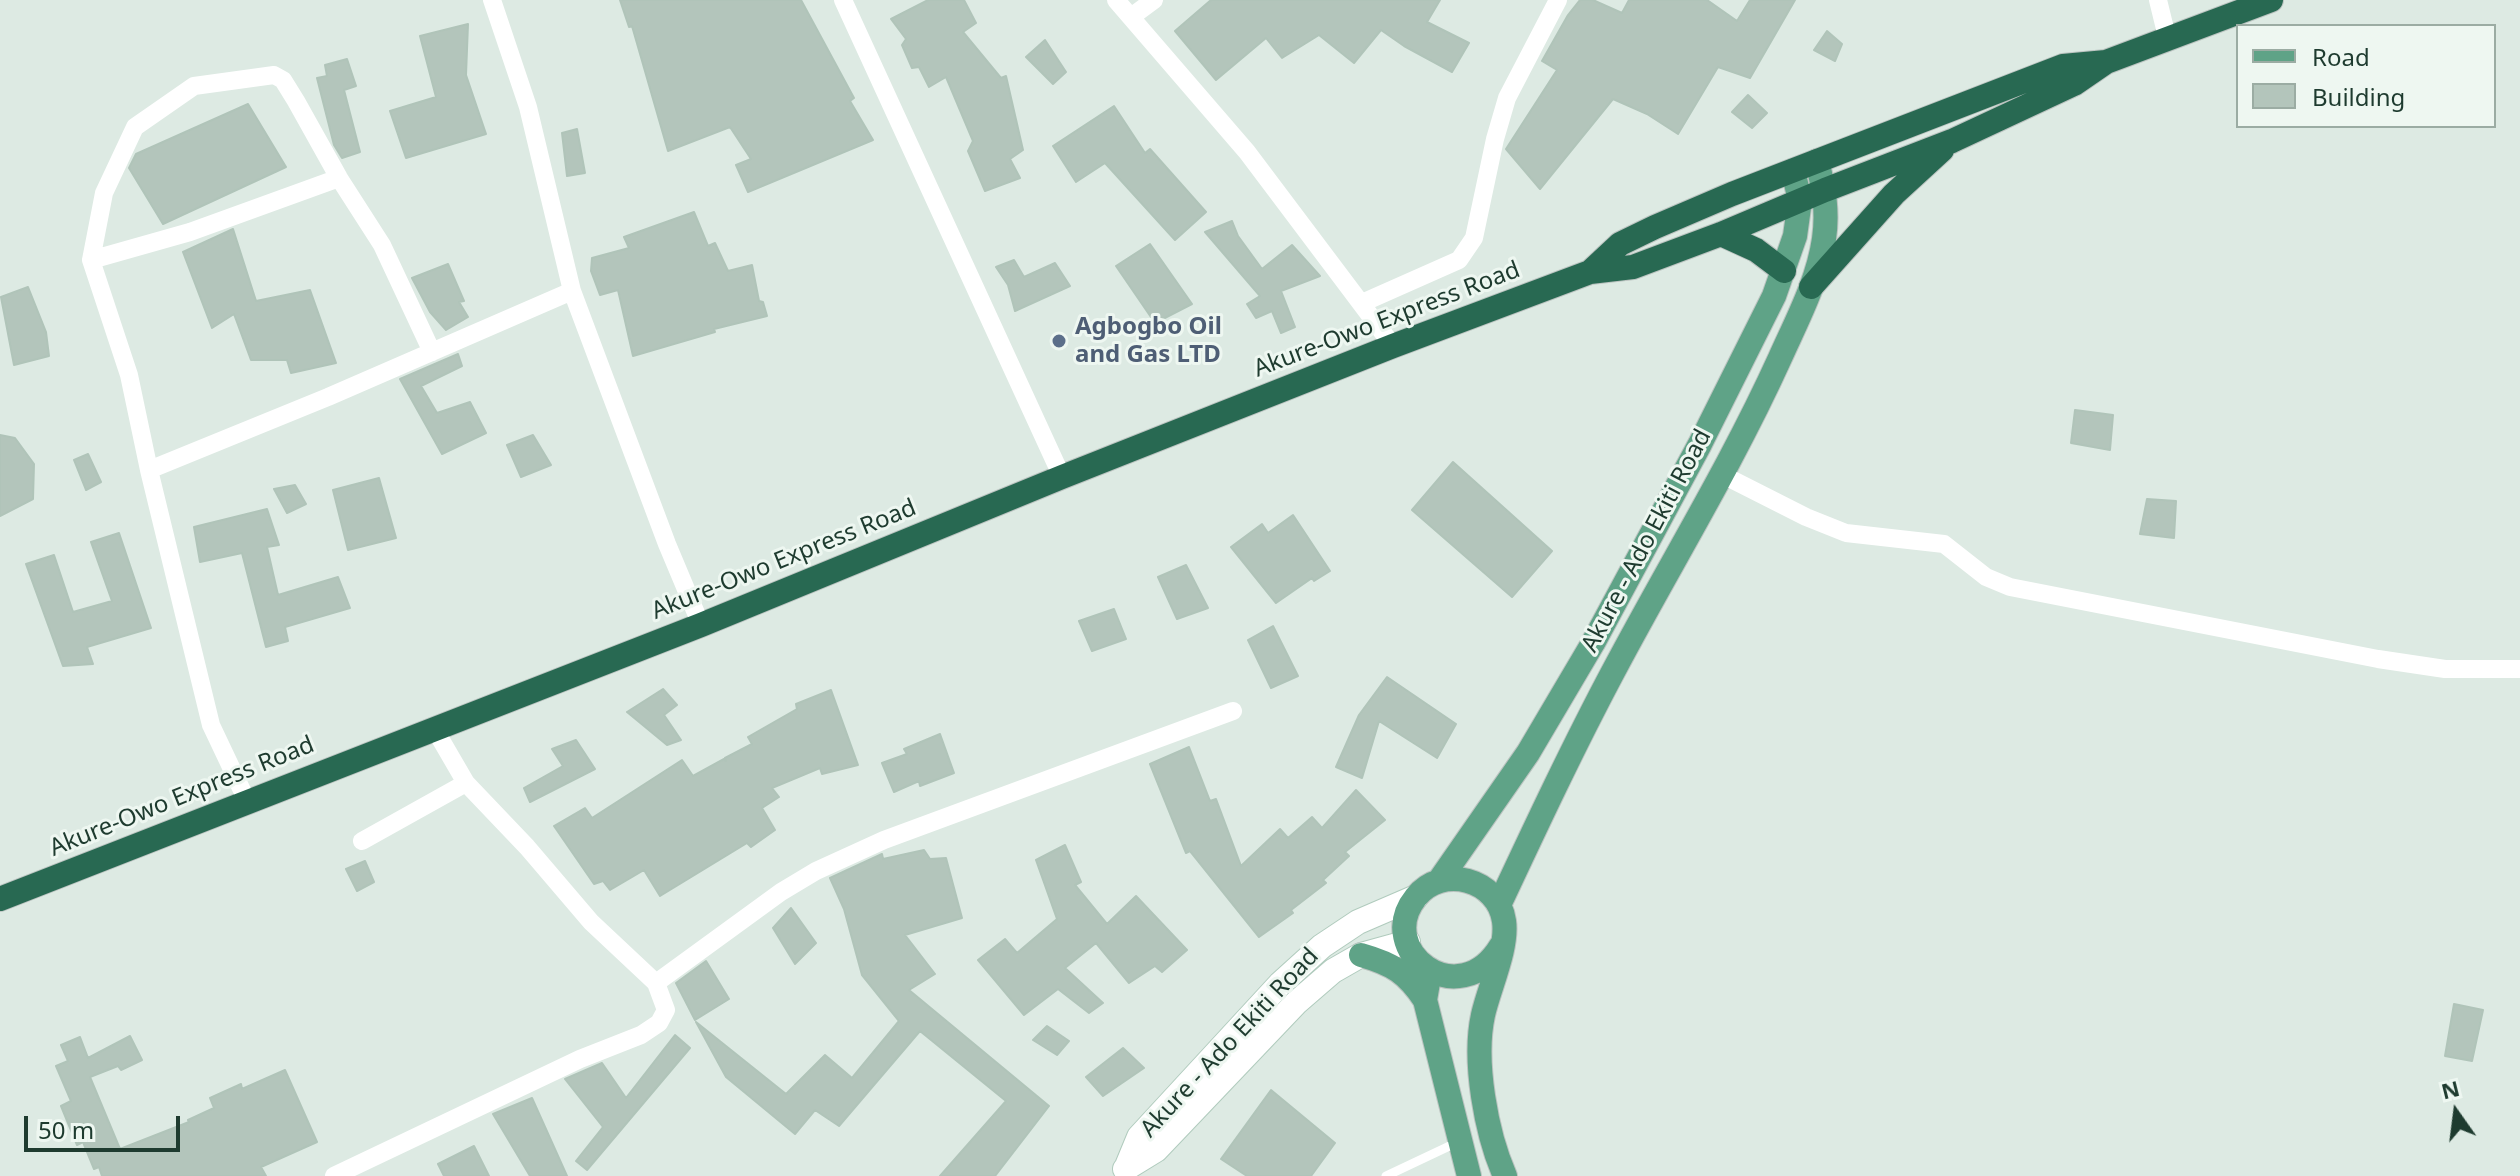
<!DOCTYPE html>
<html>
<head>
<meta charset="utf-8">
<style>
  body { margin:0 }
  #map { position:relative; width:2520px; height:1176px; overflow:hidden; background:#ddeae3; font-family:"Noto Sans",sans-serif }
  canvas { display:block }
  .legend { position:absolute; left:2236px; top:24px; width:260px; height:104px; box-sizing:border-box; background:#eef7f1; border:2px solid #9baca3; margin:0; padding:10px 14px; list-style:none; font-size:24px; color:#1e3b2f }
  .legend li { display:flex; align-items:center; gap:16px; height:40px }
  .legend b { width:40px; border:2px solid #9baca3 }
  .north { position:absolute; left:2416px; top:1072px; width:80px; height:80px; -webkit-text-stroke:6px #eef7f1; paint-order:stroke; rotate:346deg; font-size:22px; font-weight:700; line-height:32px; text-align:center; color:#1e3b2f }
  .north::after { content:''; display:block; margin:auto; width:28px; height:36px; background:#1e3b2f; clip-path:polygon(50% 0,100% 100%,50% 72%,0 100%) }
  .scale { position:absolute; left:24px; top:1116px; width:156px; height:36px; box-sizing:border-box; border:4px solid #1e3b2f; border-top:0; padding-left:10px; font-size:24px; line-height:28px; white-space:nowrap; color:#1e3b2f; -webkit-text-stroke:6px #eef7f1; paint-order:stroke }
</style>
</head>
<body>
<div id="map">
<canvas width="2520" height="1176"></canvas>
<ul class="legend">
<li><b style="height:10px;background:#5fa387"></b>Road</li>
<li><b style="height:22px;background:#b3c5bb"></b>Building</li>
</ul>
<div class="north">N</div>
<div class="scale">50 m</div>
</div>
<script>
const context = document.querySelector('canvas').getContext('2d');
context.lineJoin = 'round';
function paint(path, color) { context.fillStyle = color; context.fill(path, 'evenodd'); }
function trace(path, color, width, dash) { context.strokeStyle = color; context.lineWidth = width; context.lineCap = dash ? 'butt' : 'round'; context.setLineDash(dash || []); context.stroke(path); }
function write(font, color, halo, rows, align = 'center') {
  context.font = font + ' "Noto Sans",sans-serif'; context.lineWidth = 6; context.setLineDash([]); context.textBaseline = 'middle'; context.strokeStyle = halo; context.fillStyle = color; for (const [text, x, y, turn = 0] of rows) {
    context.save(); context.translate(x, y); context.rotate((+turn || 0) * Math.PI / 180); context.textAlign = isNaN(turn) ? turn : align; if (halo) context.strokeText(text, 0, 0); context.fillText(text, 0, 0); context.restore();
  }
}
const building = new Path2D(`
  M 620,0 L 801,0 L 854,98 L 850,101 L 873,140 L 748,192 L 736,165 L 751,159 L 730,127 L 668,151 L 632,26 L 629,27 Z
  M 928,0 L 964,0 L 976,23 L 963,32 L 1001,78 L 1006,76 L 1023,150 L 1010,159 L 1020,178 L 985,191 L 968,151 L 973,141 L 946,77 L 929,87 L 919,67 L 912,68 L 902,45 L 906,39 L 891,19 Z
  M 1211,0 L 1440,0 L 1427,22 L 1469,43 L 1452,72 L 1404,46 L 1381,30 L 1354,63 L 1319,35 L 1282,58 L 1266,38 L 1216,80 L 1175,31 Z
  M 1580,0 L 1593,0 L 1622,13 L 1629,0 L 1707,0 L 1737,21 L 1750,0 L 1795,0 L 1750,78 L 1718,67 L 1678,134 L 1647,114 L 1613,99 L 1540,189 L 1506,149 L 1557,70 L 1542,61 L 1568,15 Z
  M 468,24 L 466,75 L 486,134 L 406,158 L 390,111 L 436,97 L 420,36 Z
  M 1827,31 L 1842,44 L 1835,61 L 1814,50 Z
  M 1045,40 L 1066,72 L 1053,84 L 1026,57 Z
  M 347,59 L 356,86 L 344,90 L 360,152 L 342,158 L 334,145 L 317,78 L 327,76 L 325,65 Z
  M 1748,95 L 1767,113 L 1752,128 L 1732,112 Z
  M 248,104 L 286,167 L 163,224 L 129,168 L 136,154 Z
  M 1114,106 L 1145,153 L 1150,149 L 1206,212 L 1175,240 L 1105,163 L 1076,182 L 1053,146 Z
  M 577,129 L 585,173 L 567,176 L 562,133 Z
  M 694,212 L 708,246 L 715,243 L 728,271 L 752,265 L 759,301 L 763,302 L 767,316 L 714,329 L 715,332 L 633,356 L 618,290 L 600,295 L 591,271 L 592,258 L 629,248 L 624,237 Z
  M 1232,221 L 1238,236 L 1262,269 L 1292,245 L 1320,276 L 1281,291 L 1295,327 L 1281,333 L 1272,311 L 1256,318 L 1247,304 L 1260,296 L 1205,232 Z
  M 233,229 L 256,301 L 310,290 L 336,363 L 291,373 L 287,360 L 251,360 L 234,314 L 212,328 L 183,252 Z
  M 1150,244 L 1192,304 L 1155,323 L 1116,266 Z
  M 1014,260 L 1024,277 L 1055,263 L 1070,286 L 1015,311 L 1008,285 L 996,267 Z
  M 448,264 L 464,301 L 459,302 L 468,317 L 446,330 L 430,312 L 412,278 Z
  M 28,287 L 46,332 L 49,356 L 14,365 L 1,297 Z
  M 458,354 L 462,366 L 421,386 L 437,413 L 470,402 L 486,433 L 442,454 L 400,379 Z
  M 2075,410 L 2113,415 L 2110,450 L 2071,443 Z
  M 0,435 L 15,438 L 34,464 L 33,499 L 0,516 Z
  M 533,435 L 551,465 L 521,477 L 507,445 Z
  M 88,454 L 101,482 L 86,490 L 74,460 Z
  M 1453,462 L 1552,551 L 1512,597 L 1412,510 Z
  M 379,478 L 396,538 L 348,550 L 333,490 Z
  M 295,485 L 306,504 L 287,513 L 274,489 Z
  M 2147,499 L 2176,501 L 2174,538 L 2140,534 Z
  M 267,509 L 279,545 L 267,547 L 278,595 L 338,577 L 350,608 L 285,627 L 288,641 L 266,647 L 242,553 L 200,562 L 194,527 Z
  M 1293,515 L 1330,571 L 1314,581 L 1312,578 L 1276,603 L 1231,547 L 1262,524 L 1268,533 Z
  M 119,533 L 151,628 L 87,647 L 93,664 L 63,666 L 26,564 L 54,555 L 73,612 L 112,601 L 91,542 Z
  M 1186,565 L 1208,608 L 1177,619 L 1158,577 Z
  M 1114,609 L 1126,639 L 1092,651 L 1079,621 Z
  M 1273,626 L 1298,676 L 1271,688 L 1248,640 Z
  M 1387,677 L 1456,724 L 1437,758 L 1379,721 L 1362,778 L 1336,767 L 1359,715 Z
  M 663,689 L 677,705 L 664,715 L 681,740 L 667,745 L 627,712 Z
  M 831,690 L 858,765 L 822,774 L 820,768 L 772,788 L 779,797 L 762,808 L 775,830 L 751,847 L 747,843 L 660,896 L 644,870 L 610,890 L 603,881 L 594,884 L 554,826 L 585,808 L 592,818 L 682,760 L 693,776 L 724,759 L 726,761 L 725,758 L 752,744 L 748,737 L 797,709 L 796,704 Z
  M 940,734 L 954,773 L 920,786 L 919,781 L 894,792 L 882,763 L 907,754 L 904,749 Z
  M 576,740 L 595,769 L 530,802 L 524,788 L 563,766 L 552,749 Z
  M 1189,747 L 1210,801 L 1216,799 L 1241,866 L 1280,829 L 1288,838 L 1312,817 L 1322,828 L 1356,790 L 1385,820 L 1345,852 L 1349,856 L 1323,880 L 1326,883 L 1291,910 L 1293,913 L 1259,937 L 1190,851 L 1186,853 L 1150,764 Z
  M 1065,845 L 1081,882 L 1075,885 L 1107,924 L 1136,896 L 1187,950 L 1162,972 L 1155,966 L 1129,983 L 1096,943 L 1065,968 L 1103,1003 L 1089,1013 L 1058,989 L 1024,1015 L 978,960 L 1005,939 L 1017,953 L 1057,919 L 1036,860 Z
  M 924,850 L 930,859 L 946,858 L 962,918 L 905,935 L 935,974 L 909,990 L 1049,1106 L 995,1176 L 940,1176 L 1006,1101 L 920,1031 L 839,1126 L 815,1110 L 795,1134 L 726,1077 L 696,1022 L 786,1094 L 825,1055 L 852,1078 L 899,1021 L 862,975 L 844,909 L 830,878 L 882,854 L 883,859 Z
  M 365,861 L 374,882 L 357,891 L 346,869 Z
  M 791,908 L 816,943 L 795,964 L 773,928 Z
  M 706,961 L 729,999 L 695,1020 L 676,983 Z
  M 2454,1004 L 2483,1010 L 2472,1061 L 2445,1056 Z
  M 1047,1026 L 1069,1041 L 1057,1055 L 1033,1040 Z
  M 675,1035 L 690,1048 L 587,1170 L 576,1161 L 603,1127 L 565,1079 L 602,1063 L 626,1098 Z
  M 130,1036 L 142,1060 L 121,1070 L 118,1066 L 90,1077 L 120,1149 L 189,1122 L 188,1120 L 214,1108 L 210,1098 L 241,1084 L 242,1089 L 285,1070 L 317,1142 L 261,1167 L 266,1176 L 102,1176 L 99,1167 L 94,1169 L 83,1142 L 77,1145 L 61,1106 L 71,1101 L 56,1066 L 68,1061 L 61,1045 L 80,1037 L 88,1058 Z
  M 1123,1048 L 1144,1068 L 1103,1096 L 1086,1077 Z
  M 1271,1090 L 1335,1143 L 1311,1176 L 1247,1176 L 1221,1159 Z
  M 532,1098 L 567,1176 L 530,1176 L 493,1114 Z
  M 474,1146 L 489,1176 L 444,1176 L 438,1164 Z`);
const lane = new Path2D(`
  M 1386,1176 L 1458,1142`);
const street = new Path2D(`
  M 492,0 L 528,107 L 572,291 L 667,544 L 701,625
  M 843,0 L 1062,477
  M 1116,0 L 1247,152 L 1393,346
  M 2158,0 L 2168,41
  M 1131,17 L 1154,0
  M 91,260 L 190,232 L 339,178
  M 1362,303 L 1459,260 L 1474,238 L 1495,139 L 1507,98 L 1558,0
  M 149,470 L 328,397 L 572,291
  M 1723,475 L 1806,517 L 1846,533 L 1944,544 L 1986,577 L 2010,587 L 2378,659 L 2445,669 L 2520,669
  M 247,801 L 211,725 L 149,470 L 129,375 L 91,260 L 104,193 L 135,127 L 194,86 L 274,75 L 283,80 L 296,101 L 339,178 L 382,245 L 432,352
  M 362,841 L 466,783
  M 656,983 L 781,892 L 816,871 L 884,840 L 1233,711
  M 334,1176 L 580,1059 L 641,1035 L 659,1023 L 666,1010 L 656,983 L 591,922 L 527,847 L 466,783 L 434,728`);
const secondary = new Path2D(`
  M 1127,1166 L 1139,1137 L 1280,984 L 1322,946 L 1358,922 L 1416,897
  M 1125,1169 L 1156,1150 L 1296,1003 L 1333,971 L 1361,955 L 1408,942`);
const primary = new Path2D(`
  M 1439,881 L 1528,753 L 1593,643 L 1700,444 L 1774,296 L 1795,236 L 1800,200 L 1793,171
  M 1499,905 C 1536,826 1573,747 1614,670 C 1669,566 1731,466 1780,358 C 1797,320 1818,281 1824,239 C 1828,212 1824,188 1817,161
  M 1501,946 C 1459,1016 1373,950 1416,897 C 1442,864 1498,879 1504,921 C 1508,948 1489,988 1483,1015 C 1473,1061 1486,1133 1505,1176
  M 1361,955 C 1393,964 1407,973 1425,1000
  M 1430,971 L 1425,1000 L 1469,1176`);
const highway = new Path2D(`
  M 1721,234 L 1756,250 L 1784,271
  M 1590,272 L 1620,244 L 1655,227 L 1732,194 L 2063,66 L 2106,62 L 2271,0
  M 1811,287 L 1894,194 L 1942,150
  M 0,899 L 701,625 L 1062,477 L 1393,346 L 1590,272 L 1633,267 L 1721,234 L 1825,190 L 1952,141 L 2074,84 L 2106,62`);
const markers = [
  [1059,341,8,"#5c6f8a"]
];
const streetNames = [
  ["Akure-Owo Express Road",1387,320,-21],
  ["Akure - Ado Ekiti Road",1647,541,-62],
  ["Akure-Owo Express Road",784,560,-22],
  ["Akure-Owo Express Road",182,797,-22],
  ["Akure - Ado Ekiti Road",1230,1043,-47]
];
const serviceNames = [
  ["Agbogbo Oil",1075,327],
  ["and Gas LTD",1075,355]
];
paint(building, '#b3c5bb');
trace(building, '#b0c4b9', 2);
trace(secondary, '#b0cbbd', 26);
trace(primary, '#bcc4c1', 26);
trace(highway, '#bcc4c1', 26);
trace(lane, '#fff', 9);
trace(street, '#fff', 18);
trace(secondary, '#fff', 24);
trace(primary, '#5fa387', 24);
trace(highway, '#286952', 24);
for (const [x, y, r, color] of markers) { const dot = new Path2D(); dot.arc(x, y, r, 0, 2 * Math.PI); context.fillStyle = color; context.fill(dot); trace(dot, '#eef7f1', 3); }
write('24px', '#1e3b2f', '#eef7f1', streetNames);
write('bold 24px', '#4e5e75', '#eef7f1', serviceNames, 'left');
</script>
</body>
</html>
